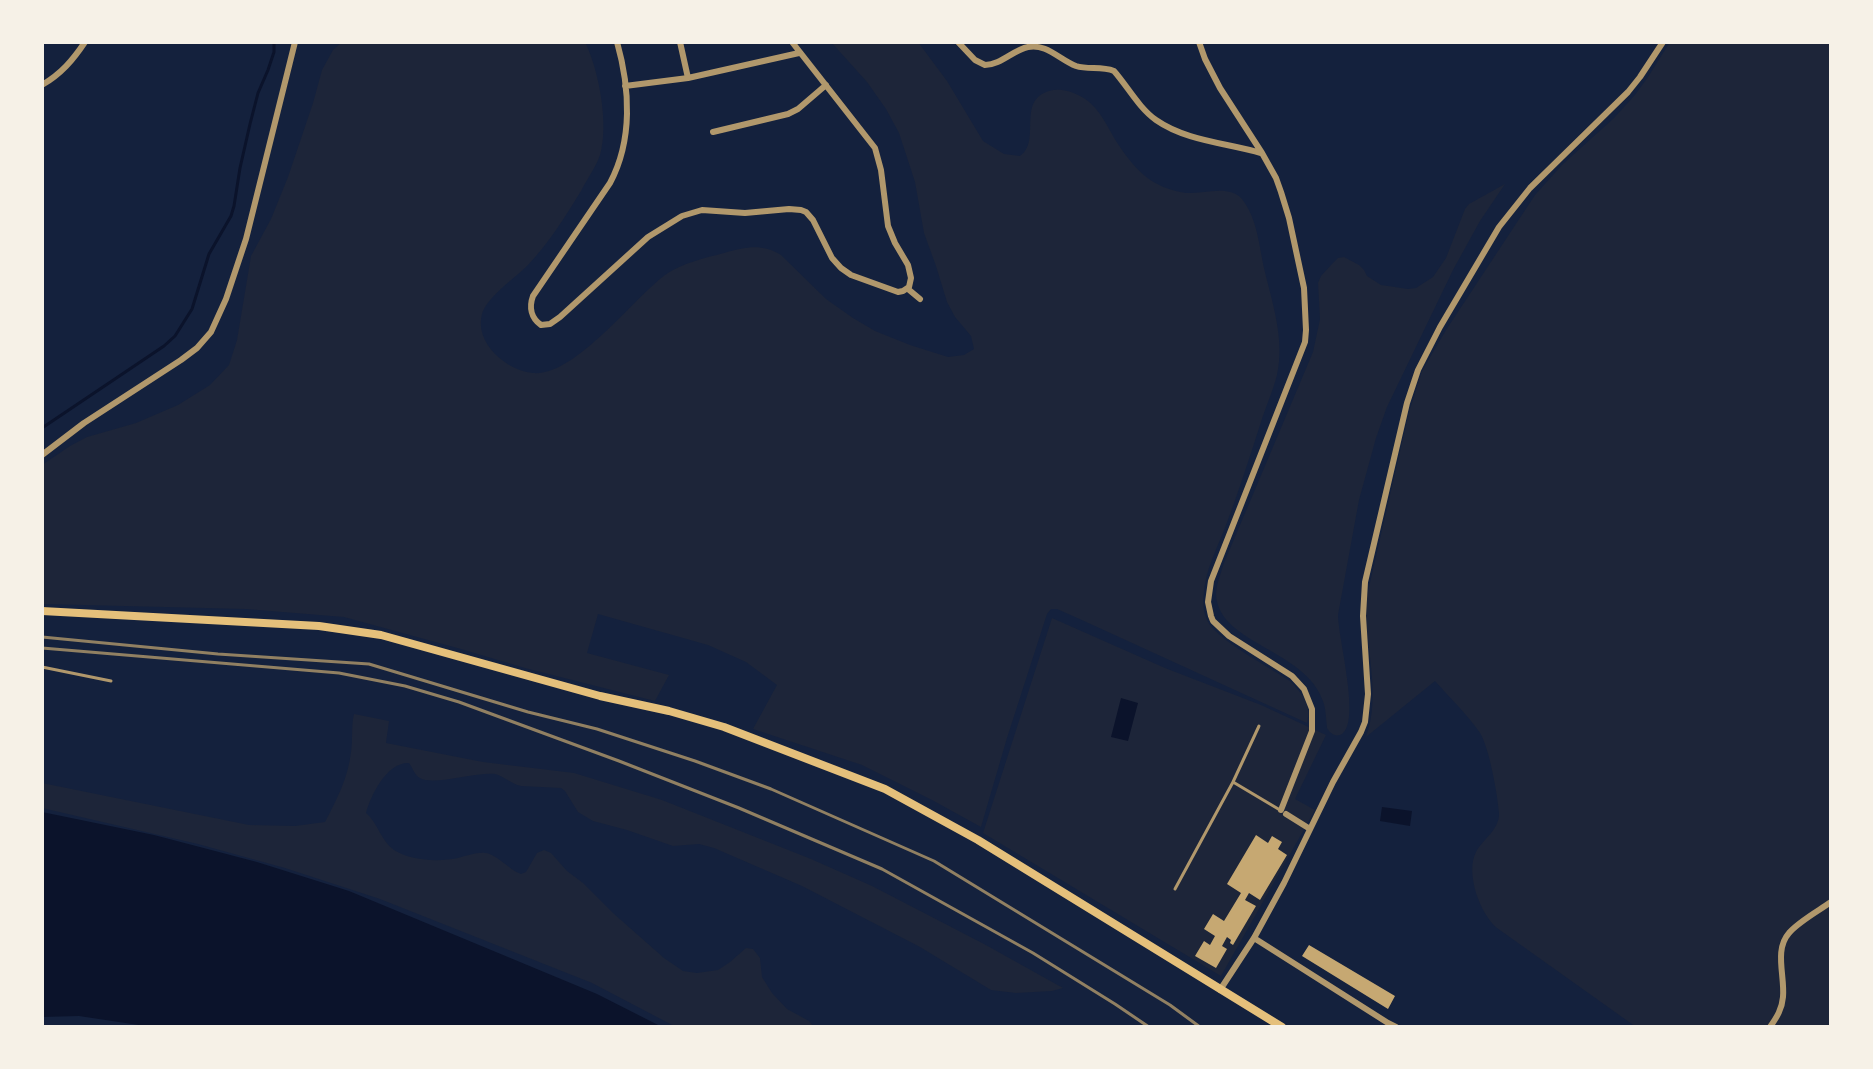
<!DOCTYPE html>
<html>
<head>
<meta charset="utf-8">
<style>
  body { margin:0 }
  #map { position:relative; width:1873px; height:1069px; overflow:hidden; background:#14213d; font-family:Mulish,sans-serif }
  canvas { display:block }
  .frame { position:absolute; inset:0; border:44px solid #f6f1e7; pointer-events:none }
</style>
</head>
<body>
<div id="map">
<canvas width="1873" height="1069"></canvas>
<div class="frame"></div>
</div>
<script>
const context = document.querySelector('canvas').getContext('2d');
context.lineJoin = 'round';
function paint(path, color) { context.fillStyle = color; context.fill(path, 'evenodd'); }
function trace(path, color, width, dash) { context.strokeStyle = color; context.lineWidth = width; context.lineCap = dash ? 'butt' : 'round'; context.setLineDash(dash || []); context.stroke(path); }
const green = new Path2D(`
  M 342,42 L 585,42 L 586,44 C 599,72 609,124 600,155 C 596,167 587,179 581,191 C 565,217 549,243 528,265 C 515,278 487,297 482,314 C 474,343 507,371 533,373 C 574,377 632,300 665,275 C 682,263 705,258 724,253 C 745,247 762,243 781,255 L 826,299 L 853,318 L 875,331 L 910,345 L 948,357 L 964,355 L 974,349 L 971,336 L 955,317 L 947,302 L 936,266 L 924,233 L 915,182 L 899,133 L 886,109 L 867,82 L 831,42 L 918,42 L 947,81 L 983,141 L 1004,154 L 1020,156 C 1042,141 1016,101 1049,91 C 1059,88 1071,91 1080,96 C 1098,105 1106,124 1116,141 C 1124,153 1133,166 1145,176 C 1156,185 1171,191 1186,193 C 1204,194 1229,184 1242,199 C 1257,218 1259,245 1264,268 C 1272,302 1285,339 1277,375 C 1273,391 1266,406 1261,422 C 1250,456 1239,491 1226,525 C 1219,544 1208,565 1205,584 C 1203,596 1202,609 1207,620 C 1215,639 1271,668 1290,681 C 1302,693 1312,706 1307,723 L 1084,621 L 1057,609 L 1051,609 L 1047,614 L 1007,738 L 981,827 L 932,800 L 862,765 L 753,729 L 777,685 L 746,662 L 708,645 L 598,614 L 587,653 L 669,675 L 655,701 L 525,668 L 461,649 L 344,617 L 246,609 L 42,604 L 42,465 L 70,446 L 87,437 L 136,423 L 178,405 L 210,385 L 229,365 L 237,340 L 251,256 L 271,219 L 288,177 L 313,103 L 322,70 L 333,50 Z
  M 1670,42 L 1831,42 L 1831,1027 L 1636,1027 L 1497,928 C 1480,914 1465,873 1476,852 C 1483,839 1499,830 1499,814 C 1498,796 1489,747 1480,733 C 1467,714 1450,698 1435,681 L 1366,737 C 1382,694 1364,644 1366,600 L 1409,412 L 1422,371 L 1446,330 L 1535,195 L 1562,165 L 1614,118 L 1635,95 L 1648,77 Z
  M 1505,184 L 1480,221 L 1453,270 L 1387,407 L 1376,438 L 1359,500 L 1338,615 C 1338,638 1361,721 1342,734 C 1335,738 1330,733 1327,728 C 1326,720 1326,712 1324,704 C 1308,649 1219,645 1216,595 C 1216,585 1221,573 1224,563 L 1313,352 L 1320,319 L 1318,283 L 1321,276 L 1332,264 L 1338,258 L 1344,257 L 1359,265 L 1364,270 L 1367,276 L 1381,285 L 1408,289 L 1416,288 L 1433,277 L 1446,258 L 1465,209 L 1469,204 Z
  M 1052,618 L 1165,668 L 1261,705 L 1326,735 L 1295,799 L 1315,810 L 1221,976 L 983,833 Z
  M 354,714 L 389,721 L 386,743 L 483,762 L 574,773 L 662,800 L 811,859 L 872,886 L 984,944 L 1063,988 L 1052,991 L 1016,993 L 991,990 L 920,947 L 802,886 L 714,848 L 699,844 L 673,846 L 627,830 L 593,821 L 578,812 L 565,791 L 561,788 L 521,786 C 511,784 504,776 495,774 C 476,772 433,786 420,778 C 414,775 413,768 409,763 C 387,762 371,795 366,813 C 378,823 381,841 394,850 C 412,861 438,862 458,858 C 466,856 477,852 485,853 C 497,854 509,870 521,874 L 526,872 L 537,853 L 544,850 L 551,853 L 567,871 L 583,883 L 613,913 L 664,958 L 683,971 L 697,973 L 718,970 L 730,962 L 746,948 L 753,949 L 760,958 L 762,977 L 772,993 L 787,1009 L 809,1021 L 814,1027 L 676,1027 L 592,983 L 380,899 L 285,868 L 198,844 L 42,808 L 42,783 L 249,825 L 295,826 L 325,822 C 337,799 348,778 351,752 C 353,739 351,727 354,714 Z`);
const water = new Path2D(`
  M 1121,698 L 1138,703 L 1128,741 L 1111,737 Z
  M 1382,807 L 1412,811 L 1410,826 L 1380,821 Z
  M 42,812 L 154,835 L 257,862 L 349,891 L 597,994 L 662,1027 L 152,1027 L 79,1016 L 42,1017 Z`);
const stream = new Path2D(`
  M 42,428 L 164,346 L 175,336 L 192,309 L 209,254 L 231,216 L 234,206 L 240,168 L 250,124 L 258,93 L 268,70 L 274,52 L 274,42`);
const building = new Path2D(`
  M 1256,835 L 1268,843 L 1272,836 L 1282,842 L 1278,849 L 1287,855 L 1260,900 L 1249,893 L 1245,900 L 1256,906 L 1233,945 L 1230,943 L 1231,940 L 1227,937 L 1222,946 L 1227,949 L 1216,968 L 1195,956 L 1204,941 L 1210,945 L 1215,936 L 1204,929 L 1213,914 L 1224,921 L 1241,893 L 1227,884 Z
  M 1309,945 L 1395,996 L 1388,1009 L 1302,956 Z`);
const service = new Path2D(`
  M 42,667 L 111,681
  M 1259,726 L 1233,782 L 1280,810
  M 1175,889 L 1233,782`);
const minor = new Path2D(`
  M 617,42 C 630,88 633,140 610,183 L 533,296 C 529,307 531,318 541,325 L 550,324 L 560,317 L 648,237 L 682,216 L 702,210 L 745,213 L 789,209 L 801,210 L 806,212 L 813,220 L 832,258 L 841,268 L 851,275 L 898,292 L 903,291 L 909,287 L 911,278 L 908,265 L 895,243 L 888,226 L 881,170 L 875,148 L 792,42
  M 680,42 L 688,78
  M 958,42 L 975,60 L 985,65 C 1001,65 1013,50 1028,47 C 1046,43 1060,60 1076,66 C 1088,70 1101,66 1114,71 C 1128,87 1139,108 1156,120 C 1186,141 1227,143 1261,153
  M 1199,42 L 1205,59 L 1220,88 L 1262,153 L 1276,178 L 1281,192 L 1289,218 L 1304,288 L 1306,330 L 1305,342 L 1211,581 L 1208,602 L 1211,616 L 1213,621 L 1229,636 L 1292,676 L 1304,689 L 1312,709 L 1312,731 L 1281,810
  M 42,85 C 61,74 73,60 85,42
  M 625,86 L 688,78 L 799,53
  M 713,132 L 788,114 L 798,109 L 826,85
  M 908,289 L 920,299
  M 42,455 L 84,423 L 181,360 L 197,348 L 211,332 L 226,299 L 246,239 L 295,42
  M 1286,814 L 1310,829
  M 1254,938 L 1388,1023 L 1396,1027
  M 1220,990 L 1254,938 L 1284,883 L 1333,782 L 1361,732 L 1365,722 L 1368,694 L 1363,616 L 1365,582 L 1407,403 L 1418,370 L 1440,327 L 1499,227 L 1530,188 L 1628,92 L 1640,77 L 1663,42
  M 1770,1027 C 1777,1017 1782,1009 1783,997 C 1785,976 1774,950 1789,933 C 1798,922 1818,911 1831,902`);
const secondary = new Path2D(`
  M 42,611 L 319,626 L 381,635 L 600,696 L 669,711 L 724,727 L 885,789 L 978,840 L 1282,1027`);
const rail = new Path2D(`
  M 42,637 L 218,654 L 369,664 L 528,712 L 597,729 L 695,761 L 771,789 L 934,861 L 1170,1005 L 1200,1027
  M 42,648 L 339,673 L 405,686 L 459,702 L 619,761 L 739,808 L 882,869 L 1033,953 L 1115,1004 L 1149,1027`);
paint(green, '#1d2539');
paint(water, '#0b132b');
trace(stream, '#0b132b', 3);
paint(building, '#c6a872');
trace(service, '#b1986c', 3);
trace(minor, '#b1986c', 6);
trace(secondary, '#e5c07b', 8);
trace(rail, '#918062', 3);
</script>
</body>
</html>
